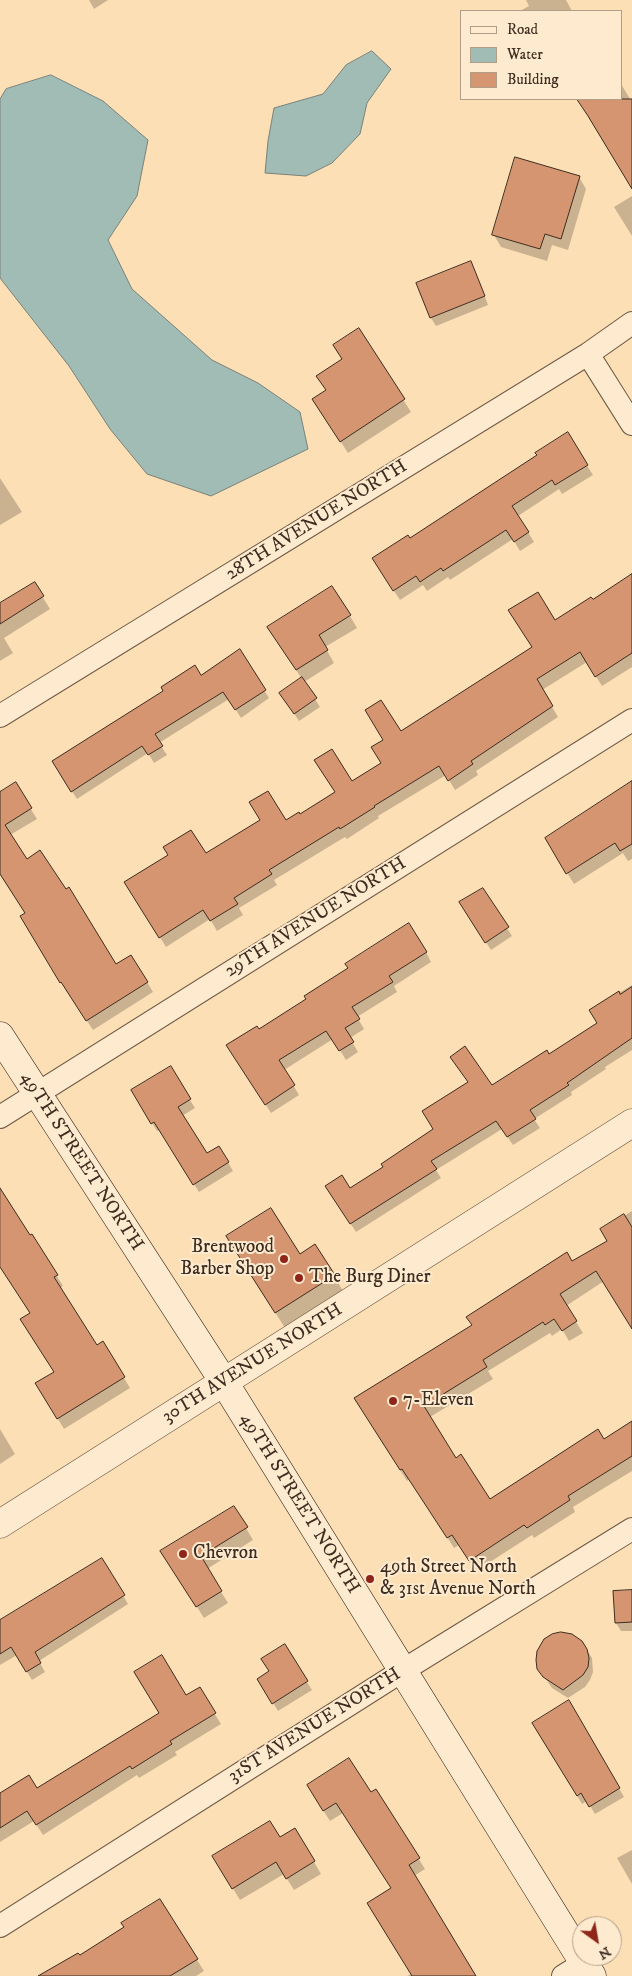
<!DOCTYPE html>
<html>
<head>
<meta charset="utf-8">
<style>
  body { margin:0 }
  #map { position:relative; width:632px; height:1976px; overflow:hidden; background:#fddfb5; font-family:"IM FELL DW Pica",serif }
  canvas { display:block }
  .legend { position:absolute; left:460px; top:10px; width:162px; height:90px; box-sizing:border-box; background:#feeacf; border:1px solid #b19e89; margin:0; padding:6px 9px; list-style:none; font-size:15px; color:#3d2c20 }
  .legend li { display:flex; align-items:center; gap:10px; height:25px }
  .legend b { width:25px; border:1px solid #b19e89 }
  .north { position:absolute; left:572px; top:1916px; width:50px; height:50px; box-sizing:border-box; background:#feeacf; border:1px solid #b19e89; border-radius:50%; rotate:148deg; font-size:14px; font-weight:700; line-height:20px; text-align:center; color:#3d2c20 }
  .north::after { content:''; display:block; margin:auto; width:18px; height:22px; background:#8f2418; clip-path:polygon(50% 0,100% 100%,50% 72%,0 100%) }
</style>
</head>
<body>
<div id="map">
<canvas width="632" height="1976"></canvas>
<ul class="legend">
<li><b style="height:6px;background:#feeacf"></b>Road</li>
<li><b style="height:14px;background:#a1bbb5"></b>Water</li>
<li><b style="height:14px;background:#d69571"></b>Building</li>
</ul>
<div class="north">N</div>
</div>
<script>
const context = document.querySelector('canvas').getContext('2d');
context.lineJoin = 'round';
function paint(path, color) { context.fillStyle = color; context.fill(path, 'evenodd'); }
function trace(path, color, width, dash) { context.strokeStyle = color; context.lineWidth = width; context.lineCap = dash ? 'butt' : 'round'; context.setLineDash(dash || []); context.stroke(path); }
function write(font, color, halo, rows, align = 'center') {
  context.font = font + ' "IM FELL DW Pica",serif'; context.lineWidth = 4; context.setLineDash([]); context.textBaseline = 'middle'; context.strokeStyle = halo; context.fillStyle = color; for (const [text, x, y, turn = 0] of rows) {
    context.save(); context.translate(x, y); context.rotate((+turn || 0) * Math.PI / 180); context.textAlign = isNaN(turn) ? turn : align; if (halo) context.strokeText(text, 0, 0); context.fillText(text, 0, 0); context.restore();
  }
}
const water = new Path2D(`
  M 372,51 L 391,69 L 367,103 L 360,134 L 332,163 L 306,176 L 265,173 L 268,141 L 274,108 L 323,94 L 346,65 Z
  M 51,75 L 103,101 L 148,140 L 137,196 L 108,240 L 132,289 L 212,360 L 258,383 L 300,412 L 308,449 L 211,496 L 147,474 L 110,429 L 69,366 L 0,278 L 0,99 L 6,89 Z`);
const shadow = new Path2D(`
  M 89,0 L 108,0 L 94,9 Z
  M 526,0 L 566,0 L 572,11 L 520,11 L 529,6 Z
  M 621,84 L 632,102 L 632,188 L 577,99 L 621,99 Z
  M 579,177 L 586,189 L 568,250 L 552,245 L 547,261 L 501,247 L 494,235 Z
  M 632,196 L 632,236 L 614,207 Z
  M 475,271 L 488,305 L 436,326 L 431,318 Z
  M 359,330 L 411,412 L 348,453 L 321,411 L 327,391 L 318,376 L 343,360 Z
  M 567,434 L 593,475 L 562,494 L 559,489 L 518,516 L 534,542 L 520,551 L 513,539 L 450,580 L 448,577 L 427,591 L 423,585 L 400,600 L 379,568 L 409,539 L 538,455 Z
  M 0,478 L 22,512 L 0,525 Z
  M 630,577 L 632,580 L 632,667 L 602,686 L 587,662 L 542,690 L 558,717 L 476,771 L 478,775 L 455,790 L 446,775 L 378,816 L 379,818 L 347,839 L 345,837 L 274,880 L 277,885 L 239,908 L 243,915 L 217,931 L 210,919 L 166,947 L 132,892 L 206,855 L 299,816 L 382,764 L 401,733 L 533,648 L 555,622 Z
  M 34,583 L 50,609 L 4,638 L 13,653 L 0,661 L 0,605 Z
  M 350,616 L 357,628 L 325,647 L 334,663 L 304,682 L 320,707 L 299,721 L 286,701 L 302,679 L 276,640 Z
  M 201,677 L 264,690 L 269,698 L 241,718 L 229,699 L 159,743 L 167,755 L 154,763 L 148,753 L 77,799 L 58,770 Z
  M 632,783 L 632,859 L 628,861 L 623,853 L 574,884 L 553,850 Z
  M 15,784 L 37,819 L 10,835 L 27,860 L 115,966 L 147,982 L 153,992 L 93,1030 L 68,992 L 67,992 L 27,927 L 26,914 L 0,874 L 0,790 L 2,792 Z
  M 482,889 L 512,936 L 491,950 L 466,911 Z
  M 426,952 L 431,962 L 394,986 L 397,992 L 357,1017 L 364,1029 L 350,1038 L 358,1052 L 346,1060 L 333,1039 L 284,1070 L 299,1095 L 271,1113 L 234,1055 L 258,1030 Z
  M 632,985 L 632,1050 L 605,1067 L 606,1069 L 571,1092 L 572,1095 L 534,1119 L 540,1128 L 513,1145 L 502,1129 L 436,1170 L 441,1178 L 356,1232 L 332,1195 L 350,1190 L 384,1167 L 492,1086 L 548,1055 L 599,1023 L 591,1010 Z
  M 170,1068 L 195,1108 L 182,1116 L 206,1155 L 219,1147 L 233,1171 L 199,1192 L 160,1130 L 157,1131 L 132,1091 Z
  M 0,1191 L 56,1275 L 63,1286 L 60,1288 L 96,1347 L 103,1343 L 130,1388 L 64,1429 L 37,1384 L 55,1373 L 31,1314 L 0,1266 Z
  M 632,1211 L 632,1320 L 604,1281 L 566,1306 L 583,1333 L 569,1341 L 562,1329 L 552,1336 L 550,1333 L 488,1371 L 493,1379 L 430,1417 L 456,1459 L 490,1501 L 604,1440 L 632,1423 L 632,1471 L 573,1507 L 575,1512 L 534,1538 L 532,1535 L 476,1571 L 459,1545 L 454,1548 L 410,1479 L 407,1481 L 362,1410 L 572,1263 L 608,1241 L 601,1230 Z
  M 237,1252 L 300,1256 L 334,1276 L 343,1291 L 285,1328 Z
  M 0,1429 L 15,1454 L 0,1464 Z
  M 246,1528 L 253,1540 L 207,1569 L 228,1603 L 204,1618 L 169,1563 Z
  M 102,1560 L 128,1604 L 39,1661 L 45,1672 L 32,1680 L 17,1655 L 0,1665 L 0,1620 Z
  M 632,1591 L 632,1631 L 621,1631 L 616,1623 Z
  M 582,1642 L 592,1658 L 593,1672 L 590,1680 L 585,1687 L 568,1698 L 552,1688 L 539,1669 Z
  M 284,1646 L 312,1690 L 278,1711 L 259,1679 L 270,1672 Z
  M 199,1689 L 221,1724 L 175,1752 L 177,1755 L 139,1778 L 137,1775 L 43,1835 L 34,1821 L 0,1842 L 0,1794 L 37,1789 Z
  M 568,1702 L 624,1797 L 595,1814 L 587,1801 L 582,1804 L 534,1723 Z
  M 376,1791 L 425,1869 L 414,1876 L 475,1976 L 407,1976 L 411,1974 L 392,1889 L 343,1813 L 330,1821 L 314,1796 L 370,1794 Z
  M 280,1839 L 314,1862 L 321,1874 L 294,1890 L 284,1874 L 240,1900 L 221,1869 Z
  M 632,1850 L 632,1884 L 617,1858 Z
  M 160,1901 L 204,1971 L 196,1976 L 66,1976 L 80,1957 L 125,1927 Z`);
const building = new Path2D(`
  M 577,99 L 632,99 L 632,189 L 588,116 Z
  M 515,157 L 580,176 L 561,239 L 545,234 L 540,249 L 492,235 Z
  M 471,261 L 485,296 L 430,318 L 416,283 Z
  M 359,328 L 405,399 L 340,442 L 312,399 L 326,390 L 316,376 L 342,359 L 333,345 Z
  M 568,432 L 588,465 L 555,485 L 552,480 L 512,506 L 529,532 L 514,542 L 506,530 L 443,571 L 441,568 L 420,582 L 416,576 L 393,591 L 372,558 L 408,535 L 410,538 L 537,455 L 535,453 Z
  M 632,574 L 632,653 L 595,677 L 580,652 L 537,679 L 553,706 L 471,761 L 473,764 L 448,781 L 439,766 L 374,806 L 375,807 L 340,829 L 339,827 L 269,870 L 272,874 L 234,898 L 238,904 L 210,921 L 203,910 L 159,938 L 124,882 L 168,855 L 163,847 L 191,830 L 206,853 L 260,820 L 249,802 L 268,791 L 286,820 L 299,812 L 300,814 L 335,792 L 314,760 L 332,749 L 352,781 L 381,763 L 371,747 L 383,740 L 365,710 L 381,700 L 401,731 L 532,647 L 508,610 L 538,592 L 555,620 L 591,597 L 593,599 Z
  M 35,582 L 44,596 L 0,624 L 0,603 Z
  M 332,586 L 351,615 L 319,635 L 328,650 L 296,670 L 267,627 Z
  M 240,649 L 266,690 L 235,710 L 223,692 L 155,734 L 163,746 L 148,755 L 142,746 L 71,792 L 52,761 L 163,691 L 161,687 L 195,665 L 201,675 Z
  M 302,677 L 317,698 L 294,714 L 279,693 Z
  M 632,781 L 632,844 L 620,851 L 615,843 L 566,874 L 545,838 Z
  M 16,782 L 32,808 L 5,825 L 27,859 L 40,850 L 66,889 L 69,887 L 116,964 L 131,955 L 148,982 L 86,1021 L 61,982 L 60,983 L 20,916 L 25,913 L 0,874 L 0,792 Z
  M 483,888 L 509,927 L 485,943 L 459,902 Z
  M 409,923 L 427,952 L 389,976 L 393,982 L 352,1007 L 360,1019 L 345,1028 L 354,1042 L 339,1051 L 326,1031 L 279,1060 L 295,1085 L 265,1105 L 226,1045 L 257,1026 L 259,1029 L 306,999 L 304,996 L 348,968 L 345,964 Z
  M 632,987 L 632,1038 L 567,1083 L 569,1085 L 530,1110 L 536,1119 L 507,1137 L 496,1121 L 431,1161 L 437,1169 L 350,1224 L 325,1186 L 342,1175 L 350,1188 L 383,1167 L 381,1164 L 433,1129 L 422,1111 L 468,1082 L 450,1057 L 465,1046 L 492,1085 L 547,1050 L 549,1054 L 597,1023 L 589,1010 L 619,991 L 620,994 Z
  M 171,1066 L 191,1099 L 178,1107 L 207,1153 L 219,1146 L 229,1162 L 193,1185 L 154,1122 L 151,1124 L 131,1090 Z
  M 0,1188 L 30,1235 L 32,1234 L 58,1275 L 54,1277 L 97,1345 L 103,1341 L 125,1377 L 57,1419 L 35,1383 L 54,1372 L 20,1319 L 30,1313 L 0,1267 Z
  M 271,1208 L 300,1254 L 315,1244 L 335,1275 L 275,1313 L 226,1236 Z
  M 624,1214 L 632,1227 L 632,1329 L 596,1271 L 560,1294 L 577,1321 L 562,1331 L 554,1319 L 545,1325 L 543,1322 L 483,1360 L 487,1367 L 424,1406 L 456,1458 L 461,1454 L 490,1499 L 598,1429 L 604,1439 L 632,1421 L 632,1456 L 568,1496 L 570,1500 L 527,1528 L 524,1525 L 469,1561 L 452,1535 L 447,1538 L 402,1469 L 400,1470 L 354,1398 L 472,1325 L 466,1317 L 567,1252 L 572,1261 L 607,1241 L 600,1229 Z
  M 234,1506 L 248,1527 L 201,1556 L 222,1591 L 196,1607 L 160,1551 Z
  M 102,1558 L 125,1595 L 35,1652 L 41,1663 L 26,1672 L 11,1647 L 0,1654 L 0,1620 Z
  M 632,1590 L 632,1622 L 615,1623 L 613,1591 Z
  M 561,1632 L 572,1634 L 582,1641 L 587,1649 L 589,1658 L 588,1667 L 583,1675 L 563,1690 L 543,1677 L 537,1669 L 536,1660 L 537,1651 L 544,1639 L 552,1634 Z
  M 285,1644 L 308,1681 L 272,1704 L 257,1679 L 269,1671 L 261,1659 Z
  M 162,1655 L 186,1695 L 200,1687 L 216,1713 L 170,1741 L 172,1744 L 132,1769 L 130,1766 L 36,1825 L 27,1811 L 0,1828 L 0,1793 L 29,1775 L 37,1788 L 159,1713 L 134,1672 Z
  M 569,1700 L 620,1788 L 589,1807 L 581,1793 L 577,1796 L 532,1723 Z
  M 349,1758 L 371,1792 L 376,1789 L 420,1858 L 409,1865 L 476,1976 L 412,1976 L 367,1903 L 391,1888 L 336,1803 L 323,1811 L 307,1785 Z
  M 270,1821 L 280,1837 L 295,1828 L 315,1861 L 286,1879 L 276,1862 L 232,1889 L 212,1856 Z
  M 160,1899 L 198,1959 L 170,1976 L 38,1976 L 78,1953 L 80,1955 L 124,1927 L 121,1923 Z`);
const minor = new Path2D(`
  M 588,354 L 632,424
  M 0,716 L 588,354 L 632,323
  M 0,1117 L 632,720
  M 0,1926 L 402,1671 L 632,1529
  M 563,1976 L 584,1963`);
const tertiary = new Path2D(`
  M 0,1524 L 632,1123`);
const secondary = new Path2D(`
  M 0,1036 L 224,1382 L 592,1976`);
const markers = [
  [284,1259,5,"#8f2418"],
  [299,1278,5,"#8f2418"],
  [393,1401,5,"#8f2418"],
  [183,1554,5,"#8f2418"],
  [370,1579,5,"#8f2418"]
];
const streetNames = [
  ["28TH AVENUE NORTH",317,521,-32],
  ["29TH AVENUE NORTH",316,918,-32],
  ["49TH STREET NORTH",81,1162,57],
  ["30TH AVENUE NORTH",253,1364,-32],
  ["49TH STREET NORTH",299,1504,58],
  ["31ST AVENUE NORTH",315,1726,-32]
];
const poiNames = [
  ["Brentwood",274,1248,"right"],
  ["Barber Shop",274,1270,"right"],
  ["The Burg Diner",309,1278],
  ["7-Eleven",403,1401],
  ["Chevron",193,1554],
  ["49th Street North",380,1568],
  ["& 31st Avenue North",380,1590]
];
paint(water, '#a1bbb5');
trace(water, '#798279', 1);
paint(shadow, '#0003');
paint(building, '#d69571');
trace(building, '#3d2c20', 1);
trace(minor, '#6d5945', 24);
trace(tertiary, '#6d5945', 29);
trace(secondary, '#3d2c20', 29);
trace(minor, '#feeacf', 22);
trace(tertiary, '#feeacf', 28);
trace(secondary, '#feeacf', 28);
for (const [x, y, r, color] of markers) { const dot = new Path2D(); dot.arc(x, y, r, 0, 2 * Math.PI); context.fillStyle = color; context.fill(dot); trace(dot, '#feeacf', 2); }
write('19px', '#3d2c20', '#feeacf', streetNames);
write('19px', '#3d2c20', '#feeacf', poiNames, 'left');
</script>
</body>
</html>
